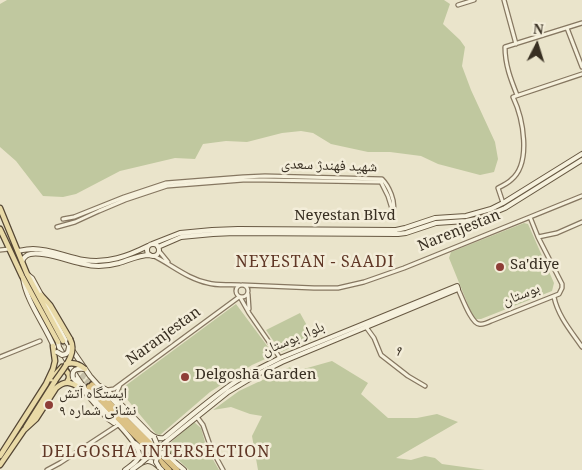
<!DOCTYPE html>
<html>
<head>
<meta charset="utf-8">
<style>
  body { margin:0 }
  #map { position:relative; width:582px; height:470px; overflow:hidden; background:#eae4cb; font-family:Georgia,serif }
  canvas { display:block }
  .north { position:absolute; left:512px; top:20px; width:50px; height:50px; -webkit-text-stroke:4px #f3edd9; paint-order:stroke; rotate:5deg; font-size:14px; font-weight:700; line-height:20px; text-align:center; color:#382f22 }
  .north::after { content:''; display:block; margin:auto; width:18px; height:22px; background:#382f22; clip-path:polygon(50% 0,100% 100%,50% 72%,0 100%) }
</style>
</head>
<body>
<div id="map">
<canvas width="582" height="470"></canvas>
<div class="north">N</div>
</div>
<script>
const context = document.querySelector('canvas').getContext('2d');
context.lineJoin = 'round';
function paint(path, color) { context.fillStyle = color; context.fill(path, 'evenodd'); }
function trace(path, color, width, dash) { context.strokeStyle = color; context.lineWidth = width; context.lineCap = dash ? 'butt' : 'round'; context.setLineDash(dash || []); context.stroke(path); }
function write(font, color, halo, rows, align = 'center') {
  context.font = font + ' Georgia,"Noto Naskh Arabic",serif'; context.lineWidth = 5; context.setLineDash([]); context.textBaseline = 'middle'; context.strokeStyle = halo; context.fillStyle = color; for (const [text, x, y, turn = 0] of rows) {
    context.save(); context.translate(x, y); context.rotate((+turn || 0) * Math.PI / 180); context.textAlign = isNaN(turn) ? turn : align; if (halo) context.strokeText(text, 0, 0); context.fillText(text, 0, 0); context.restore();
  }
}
const green = new Path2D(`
  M 7,0 L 444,0 L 450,4 L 443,24 L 460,40 L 465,47 L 462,66 L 471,90 L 495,142 L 498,159 L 494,172 L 480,175 L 438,164 L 421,156 L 390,152 L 368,152 L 331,144 L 313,133 L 301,131 L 282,133 L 247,142 L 226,141 L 203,144 L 195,159 L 175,158 L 120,171 L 76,194 L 63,197 L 43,196 L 16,161 L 0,147 L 0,4 Z
  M 524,223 L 528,224 L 554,283 L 552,291 L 481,319 L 475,319 L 473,317 L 449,258 L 451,252 Z
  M 236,304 L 274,355 L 252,365 L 210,392 L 160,435 L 156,434 L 121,392 L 121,389 Z
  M 300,313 L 314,338 L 281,352 L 266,330 Z
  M 332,361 L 368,383 L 361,394 L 388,418 L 417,418 L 437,414 L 458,422 L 396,458 L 411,460 L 425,456 L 435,458 L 442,464 L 485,470 L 258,470 L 252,436 L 262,416 L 250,414 L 231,407 L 213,410 L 239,391 L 290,367 L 293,372 Z
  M 194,422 L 201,428 L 207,449 L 219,470 L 189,470 L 170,452 L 169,449 L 170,443 Z`);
const trunkTunnel = new Path2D(`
  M 63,341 L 77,365 L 92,385
  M 63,351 L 89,387`);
const tertiary = new Path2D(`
  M 504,0 L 516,44
  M 458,5 L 474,0
  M 567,28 L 582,67
  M 517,95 C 511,80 505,65 505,47 L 582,23
  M 503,203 L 498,188 C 502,186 508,183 511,180 C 532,163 523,118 513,97 L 582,74
  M 63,219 L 74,217 L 124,197 L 166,183 L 243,177 L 265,176 L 382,179 C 389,186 396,202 393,211
  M 57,227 L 75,222 L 99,211 L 125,200 L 167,186 L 243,180 L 264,180 L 381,182 L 388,196 L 393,212
  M 538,237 L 557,233 L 582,222
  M 0,250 L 9,249
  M 159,251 L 168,262
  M 154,256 C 172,265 188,279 208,283 C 218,286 230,284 240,285
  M236 291a6 6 0 1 1 12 0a6 6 0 1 1-12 0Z
  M 243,285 L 314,288 L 338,288 L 364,282 L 404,268 L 582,196
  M 458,289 C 462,297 471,323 479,324 C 483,325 487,323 491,321 L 559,294 L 562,288 L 562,284 L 538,237 L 530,217
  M 248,294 L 249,309
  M 240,297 L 249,313 L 280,358
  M 554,297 C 558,316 571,331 582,347
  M 366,327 L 374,338 L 381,355 L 408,376 L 425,386
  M 0,357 L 40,341
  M 107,390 L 114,389 L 239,297
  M 118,400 L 117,392 L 120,385
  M 197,417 L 203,425 L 211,448 L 223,470
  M 47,470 L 60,463 L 118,425`);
const secondary = new Path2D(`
  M147 250a6 6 0 1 1 12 0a6 6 0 1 1-12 0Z
  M 152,244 L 180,233 L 212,230 L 238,229 L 396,230 L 405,228 L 435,218 L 466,216 L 491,209 L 503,203 L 582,154
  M 158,247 L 181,237 L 213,234 L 235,233 L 398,234 L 406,233 L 436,223 L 466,221 L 481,218 L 505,208 L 582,160
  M 18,251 C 23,250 28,249 33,249 C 50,249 67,257 84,260 C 107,264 128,256 148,246
  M 22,262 C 23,259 23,258 26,256 C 36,248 71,262 84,264 C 95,267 108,266 119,263 C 129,260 139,255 150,255
  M 27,274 L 32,278 L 66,341 L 90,376 L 98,385 L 107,390 L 149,433 C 154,437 157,439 164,438 C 187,419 210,399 235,382 C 249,373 265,366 280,358 L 457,286 L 458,289 L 282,362 L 258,374 L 228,392 L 167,441 C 164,457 173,460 184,470
  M 23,278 C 26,301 45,325 54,347
  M 58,342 L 59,347 C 69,364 78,382 91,396 C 102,408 136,439 139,453 C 141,460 130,466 125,470
  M 73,378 L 107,418 L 114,423
  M 101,388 L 166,454
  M 135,443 L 145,451
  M 132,470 C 145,459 150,457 162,470`);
const primary = new Path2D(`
  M 0,208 L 27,274 L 63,341
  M 0,229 L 22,276 L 58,342
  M 41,295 L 50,305 L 70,339
  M 62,369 L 66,371 C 70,375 70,378 67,382
  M 51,379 L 62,367
  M 26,427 L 55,381
  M 0,456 L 46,384 L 53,369 L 55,361 L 53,346
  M 0,465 L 24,430 L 36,419 L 56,388 C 65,380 71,382 80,388`);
const trunk = new Path2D(`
  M 92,385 L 118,412 L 177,470
  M 89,387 L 112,412 L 169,470`);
const secondaryBridge = new Path2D(`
  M 57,352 L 62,355 L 66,354 L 68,352 L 69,347
  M 73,378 C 71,369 77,368 85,369
  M 145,451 L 156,449 L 157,444 L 154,437
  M 141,463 L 167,441
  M 159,467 L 156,462 L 157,456 L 162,453 L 167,454`);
const primaryBridge = new Path2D(`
  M 66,364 C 74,362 79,364 85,369
  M 55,381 C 63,369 78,354 70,339`);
const markers = [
  [500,267,5,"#8e3e37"],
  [185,377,5,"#8e3e37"],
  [49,405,5,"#8e3e37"]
];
const streetNames = [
  ["شهید فهندژ سعدی",329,168,2],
  ["Neyestan Blvd",345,218],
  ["Narenjestan",460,233,-22],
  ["بوستان",522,297,-21],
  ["Naranjestan",165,338,-36],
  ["بلوار بوستان",294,341,-23],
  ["۹",397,353,38]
];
const poiNames = [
  ["Sa'diye",510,267],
  ["Delgoshā Garden",195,377],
  ["ایستگاه آتش",59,396],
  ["نشانی شماره ۹",59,413]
];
const neighbourhoodNames = [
  ["NEYESTAN - SAADI",315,265],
  ["DELGOSHA INTERSECTION",156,455]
];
paint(green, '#c0c89f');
trace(trunkTunnel, '#c6c0a9', 5, [5, 2.5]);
trace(tertiary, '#867761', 5.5);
trace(secondary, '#685943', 6);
trace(primary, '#544634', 7);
trace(trunk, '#544634', 8);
trace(tertiary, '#f6f1dd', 3);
trace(secondary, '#f6f1dd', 4);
trace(primary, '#e9daa7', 4.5);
trace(trunk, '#dcc286', 5);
trace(secondaryBridge, '#685943', 6, []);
trace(primaryBridge, '#544634', 7, []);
trace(secondaryBridge, '#f6f1dd', 4);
trace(primaryBridge, '#e9daa7', 4.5);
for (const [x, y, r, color] of markers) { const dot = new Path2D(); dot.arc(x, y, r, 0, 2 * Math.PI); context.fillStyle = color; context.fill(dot); trace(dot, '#f3edd9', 2); }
write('15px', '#382f22', '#f3edd9', streetNames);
write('15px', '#382f22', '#f3edd9', poiNames, 'left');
context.letterSpacing = '1px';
write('16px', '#603726', '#f3edd9', neighbourhoodNames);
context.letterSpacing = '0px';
</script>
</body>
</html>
